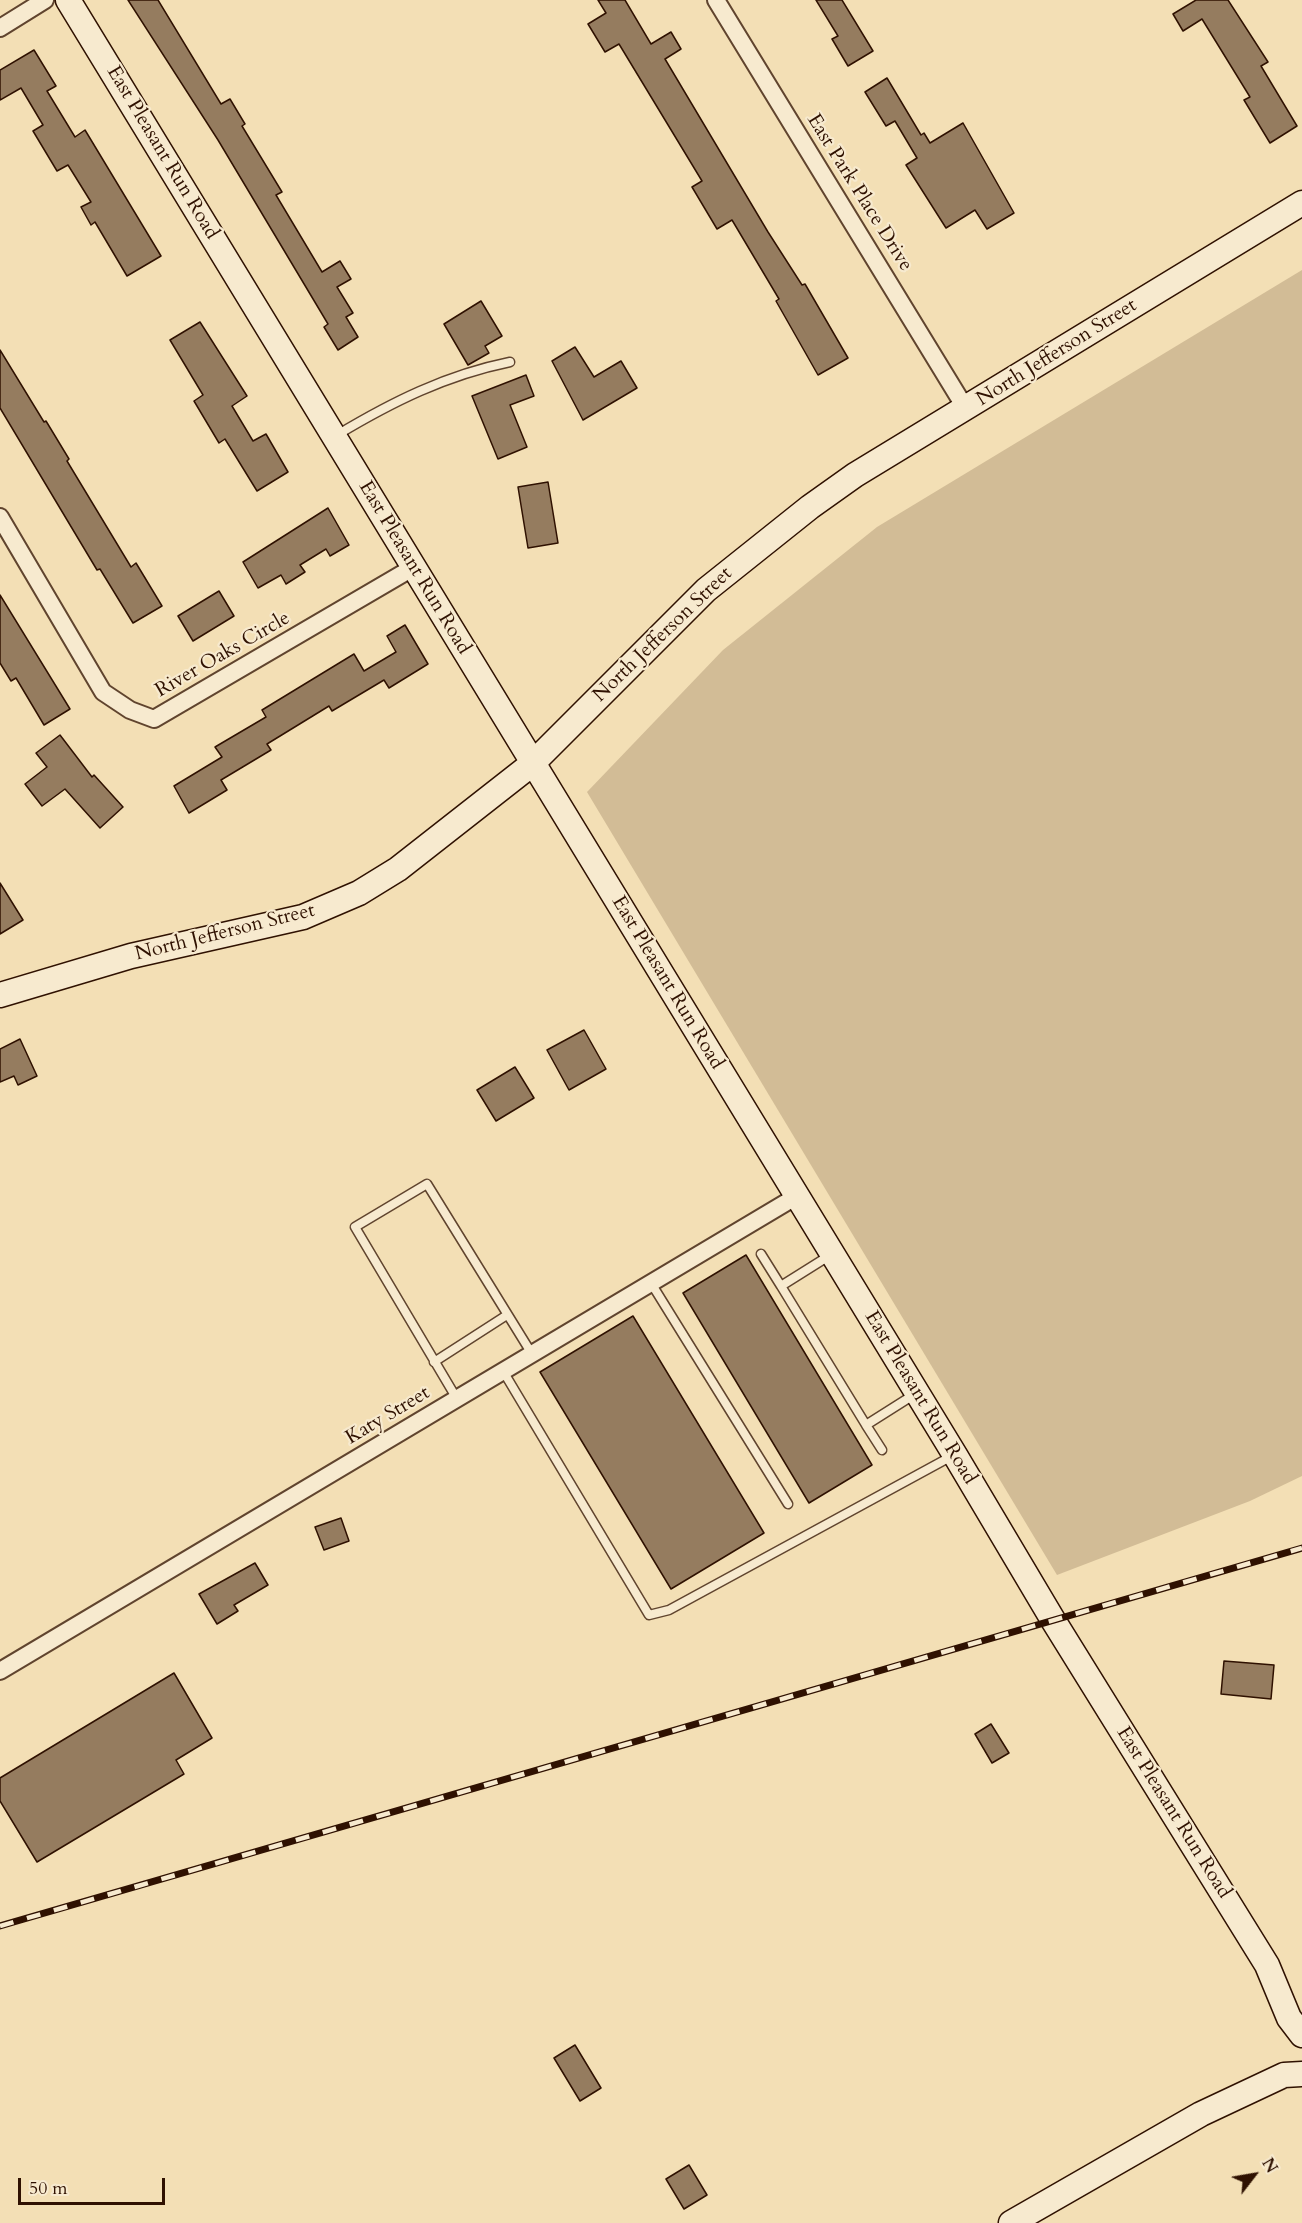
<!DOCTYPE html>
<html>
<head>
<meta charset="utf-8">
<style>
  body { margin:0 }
  #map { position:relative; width:1302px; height:2223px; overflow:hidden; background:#f3dfb5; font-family:Cardo,serif }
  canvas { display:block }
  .north { position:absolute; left:1224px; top:2145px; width:60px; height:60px; -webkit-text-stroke:4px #f7eacf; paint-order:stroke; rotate:59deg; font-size:16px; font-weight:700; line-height:24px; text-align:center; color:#2f1101 }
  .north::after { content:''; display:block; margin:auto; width:21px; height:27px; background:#2f1101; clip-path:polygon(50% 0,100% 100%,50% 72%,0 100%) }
  .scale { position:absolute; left:18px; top:2178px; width:147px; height:27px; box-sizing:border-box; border:3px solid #2f1101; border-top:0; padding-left:8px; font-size:18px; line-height:21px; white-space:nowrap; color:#2f1101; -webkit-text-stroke:4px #f7eacf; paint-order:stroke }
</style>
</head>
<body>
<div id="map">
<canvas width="1302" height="2223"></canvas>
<div class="north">N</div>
<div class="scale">50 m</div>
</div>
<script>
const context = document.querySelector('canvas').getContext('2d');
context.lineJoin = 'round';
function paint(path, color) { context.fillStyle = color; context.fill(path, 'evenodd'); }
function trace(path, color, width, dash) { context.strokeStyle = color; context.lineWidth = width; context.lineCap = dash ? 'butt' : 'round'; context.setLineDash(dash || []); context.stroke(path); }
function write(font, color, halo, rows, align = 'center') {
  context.font = font + ' Cardo,serif'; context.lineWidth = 4.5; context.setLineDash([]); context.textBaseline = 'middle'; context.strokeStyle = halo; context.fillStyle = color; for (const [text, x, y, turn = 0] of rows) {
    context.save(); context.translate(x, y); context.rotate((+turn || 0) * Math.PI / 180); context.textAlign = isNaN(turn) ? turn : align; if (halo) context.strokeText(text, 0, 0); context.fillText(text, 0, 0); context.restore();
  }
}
const green = new Path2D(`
  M 1302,270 L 1302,1476 L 1250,1501 L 1057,1575 L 587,792 L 723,650 L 877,527 Z`);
const building = new Path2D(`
  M 128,0 L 158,0 L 221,104 L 230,99 L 245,124 L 242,126 L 282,192 L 276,195 L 322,272 L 340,261 L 351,279 L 337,287 L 353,313 L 346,317 L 358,337 L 338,350 L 324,327 L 328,324 L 218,140 Z
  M 598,0 L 625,0 L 651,44 L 671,32 L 681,49 L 665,59 L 768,232 L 802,285 L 805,284 L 848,358 L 818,375 L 776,301 L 779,299 L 732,220 L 717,229 L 692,187 L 702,181 L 619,44 L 605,52 L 588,24 L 606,13 Z
  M 816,0 L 842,0 L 873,51 L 848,66 L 832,39 L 838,36 Z
  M 1196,0 L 1228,0 L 1268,62 L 1261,66 L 1297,126 L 1270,143 L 1244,100 L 1250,97 L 1202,19 L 1183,31 L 1173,14 Z
  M 34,50 L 56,86 L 47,91 L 75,137 L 85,130 L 161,256 L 127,276 L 95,222 L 91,225 L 81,207 L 91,202 L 68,165 L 57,171 L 33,131 L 43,125 L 21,88 L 0,100 L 0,70 Z
  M 887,78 L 921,135 L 924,133 L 930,143 L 963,123 L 1014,213 L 987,229 L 975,210 L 946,228 L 906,165 L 917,158 L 895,121 L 886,126 L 865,92 Z
  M 481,301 L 502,336 L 485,346 L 489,353 L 468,365 L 444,324 Z
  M 200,322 L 247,396 L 232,406 L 253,441 L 266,434 L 288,472 L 257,491 L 225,439 L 219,443 L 194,401 L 203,395 L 170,340 Z
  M 575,347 L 594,377 L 621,361 L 637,388 L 583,420 L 552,361 Z
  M 0,350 L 44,422 L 46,421 L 69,459 L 67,461 L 131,567 L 136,563 L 162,606 L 133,623 L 100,569 L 97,570 L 0,408 Z
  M 526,375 L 534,396 L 510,405 L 527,447 L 498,459 L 472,396 Z
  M 548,482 L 558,543 L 528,548 L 518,487 Z
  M 328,508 L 349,545 L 330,556 L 326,549 L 300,565 L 305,572 L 286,584 L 281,575 L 258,588 L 243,562 Z
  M 219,591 L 234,616 L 193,641 L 178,616 Z
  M 0,595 L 70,709 L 44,725 L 16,678 L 11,681 L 0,663 Z
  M 405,625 L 428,664 L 389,688 L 384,680 L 332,711 L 329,706 L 267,744 L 271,750 L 221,780 L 227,790 L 189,813 L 174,786 L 222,757 L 215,747 L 266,717 L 262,710 L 354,654 L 364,671 L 396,652 L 387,636 Z
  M 60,735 L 92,777 L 94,775 L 123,807 L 100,828 L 65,789 L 42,806 L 25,784 L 47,767 L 36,753 Z
  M 0,883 L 23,920 L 0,934 Z
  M 584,1030 L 606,1069 L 569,1090 L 547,1050 Z
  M 20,1039 L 37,1076 L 18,1085 L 14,1076 L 0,1082 L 0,1049 Z
  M 515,1067 L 534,1098 L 496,1121 L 477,1090 Z
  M 746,1255 L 872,1465 L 809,1503 L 683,1293 Z
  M 633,1316 L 764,1533 L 671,1589 L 540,1372 Z
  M 341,1518 L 349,1541 L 324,1550 L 315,1527 Z
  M 255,1563 L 268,1585 L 234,1605 L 238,1611 L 217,1624 L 199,1594 Z
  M 1224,1661 L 1274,1665 L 1271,1699 L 1221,1694 Z
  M 174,1673 L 212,1738 L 176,1760 L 184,1774 L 37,1862 L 0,1801 L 0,1778 Z
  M 991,1724 L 1009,1753 L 992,1763 L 975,1734 Z
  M 575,2045 L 601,2088 L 580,2101 L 554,2058 Z
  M 689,2165 L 707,2195 L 684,2209 L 666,2179 Z`);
const lane = new Path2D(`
  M 337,435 C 392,402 446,375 510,362
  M 761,1254 L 781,1286
  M 832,1254 L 781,1286 L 866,1425 L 915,1394
  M 651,1283 L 788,1504
  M 434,1362 L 507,1315
  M 503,1371 L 649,1615 L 669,1610 L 952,1456
  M 457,1399 L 355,1227 L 427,1184 L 532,1354
  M 866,1425 L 882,1450`);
const street = new Path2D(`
  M 716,0 L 966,409
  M 0,28 L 45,0
  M 0,517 L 103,692 L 130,710 L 154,719 L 414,567
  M 0,1671 L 797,1196`);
const secondary = new Path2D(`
  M 68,0 L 955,1455 L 1053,1620 L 1267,1965 L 1289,2018 L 1302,2035
  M 0,995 L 131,956 L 303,917 L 359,893 L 398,869 L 532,764 L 706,590 L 810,507 L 855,475 L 1302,203
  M 1011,2223 L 1201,2114 L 1284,2075 L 1302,2074`);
const rail = new Path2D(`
  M 0,1926 L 1302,1548`);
const streetNames = [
  ["East Pleasant Run Road",162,153,59],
  ["East Park Place Drive",859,193,58],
  ["North Jefferson Street",1057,353,-32],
  ["East Pleasant Run Road",414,568,59],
  ["North Jefferson Street",663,635,-44],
  ["River Oaks Circle",223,655,-30],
  ["North Jefferson Street",225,933,-14],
  ["East Pleasant Run Road",667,983,59],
  ["East Pleasant Run Road",920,1398,59],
  ["Katy Street",388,1416,-31],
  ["East Pleasant Run Road",1173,1813,58]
];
paint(green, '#d2bc96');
paint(building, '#957c5f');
trace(building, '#2f1101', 1.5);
trace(lane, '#60442e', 11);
trace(street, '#60442e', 20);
trace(secondary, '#2f1101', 27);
trace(lane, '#f7eacf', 8);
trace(street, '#f7eacf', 16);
trace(secondary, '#f7eacf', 24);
trace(rail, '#2f1101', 7);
trace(rail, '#f7eacf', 4.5, [14]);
write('20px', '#2f1101', '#f7eacf', streetNames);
</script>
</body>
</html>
